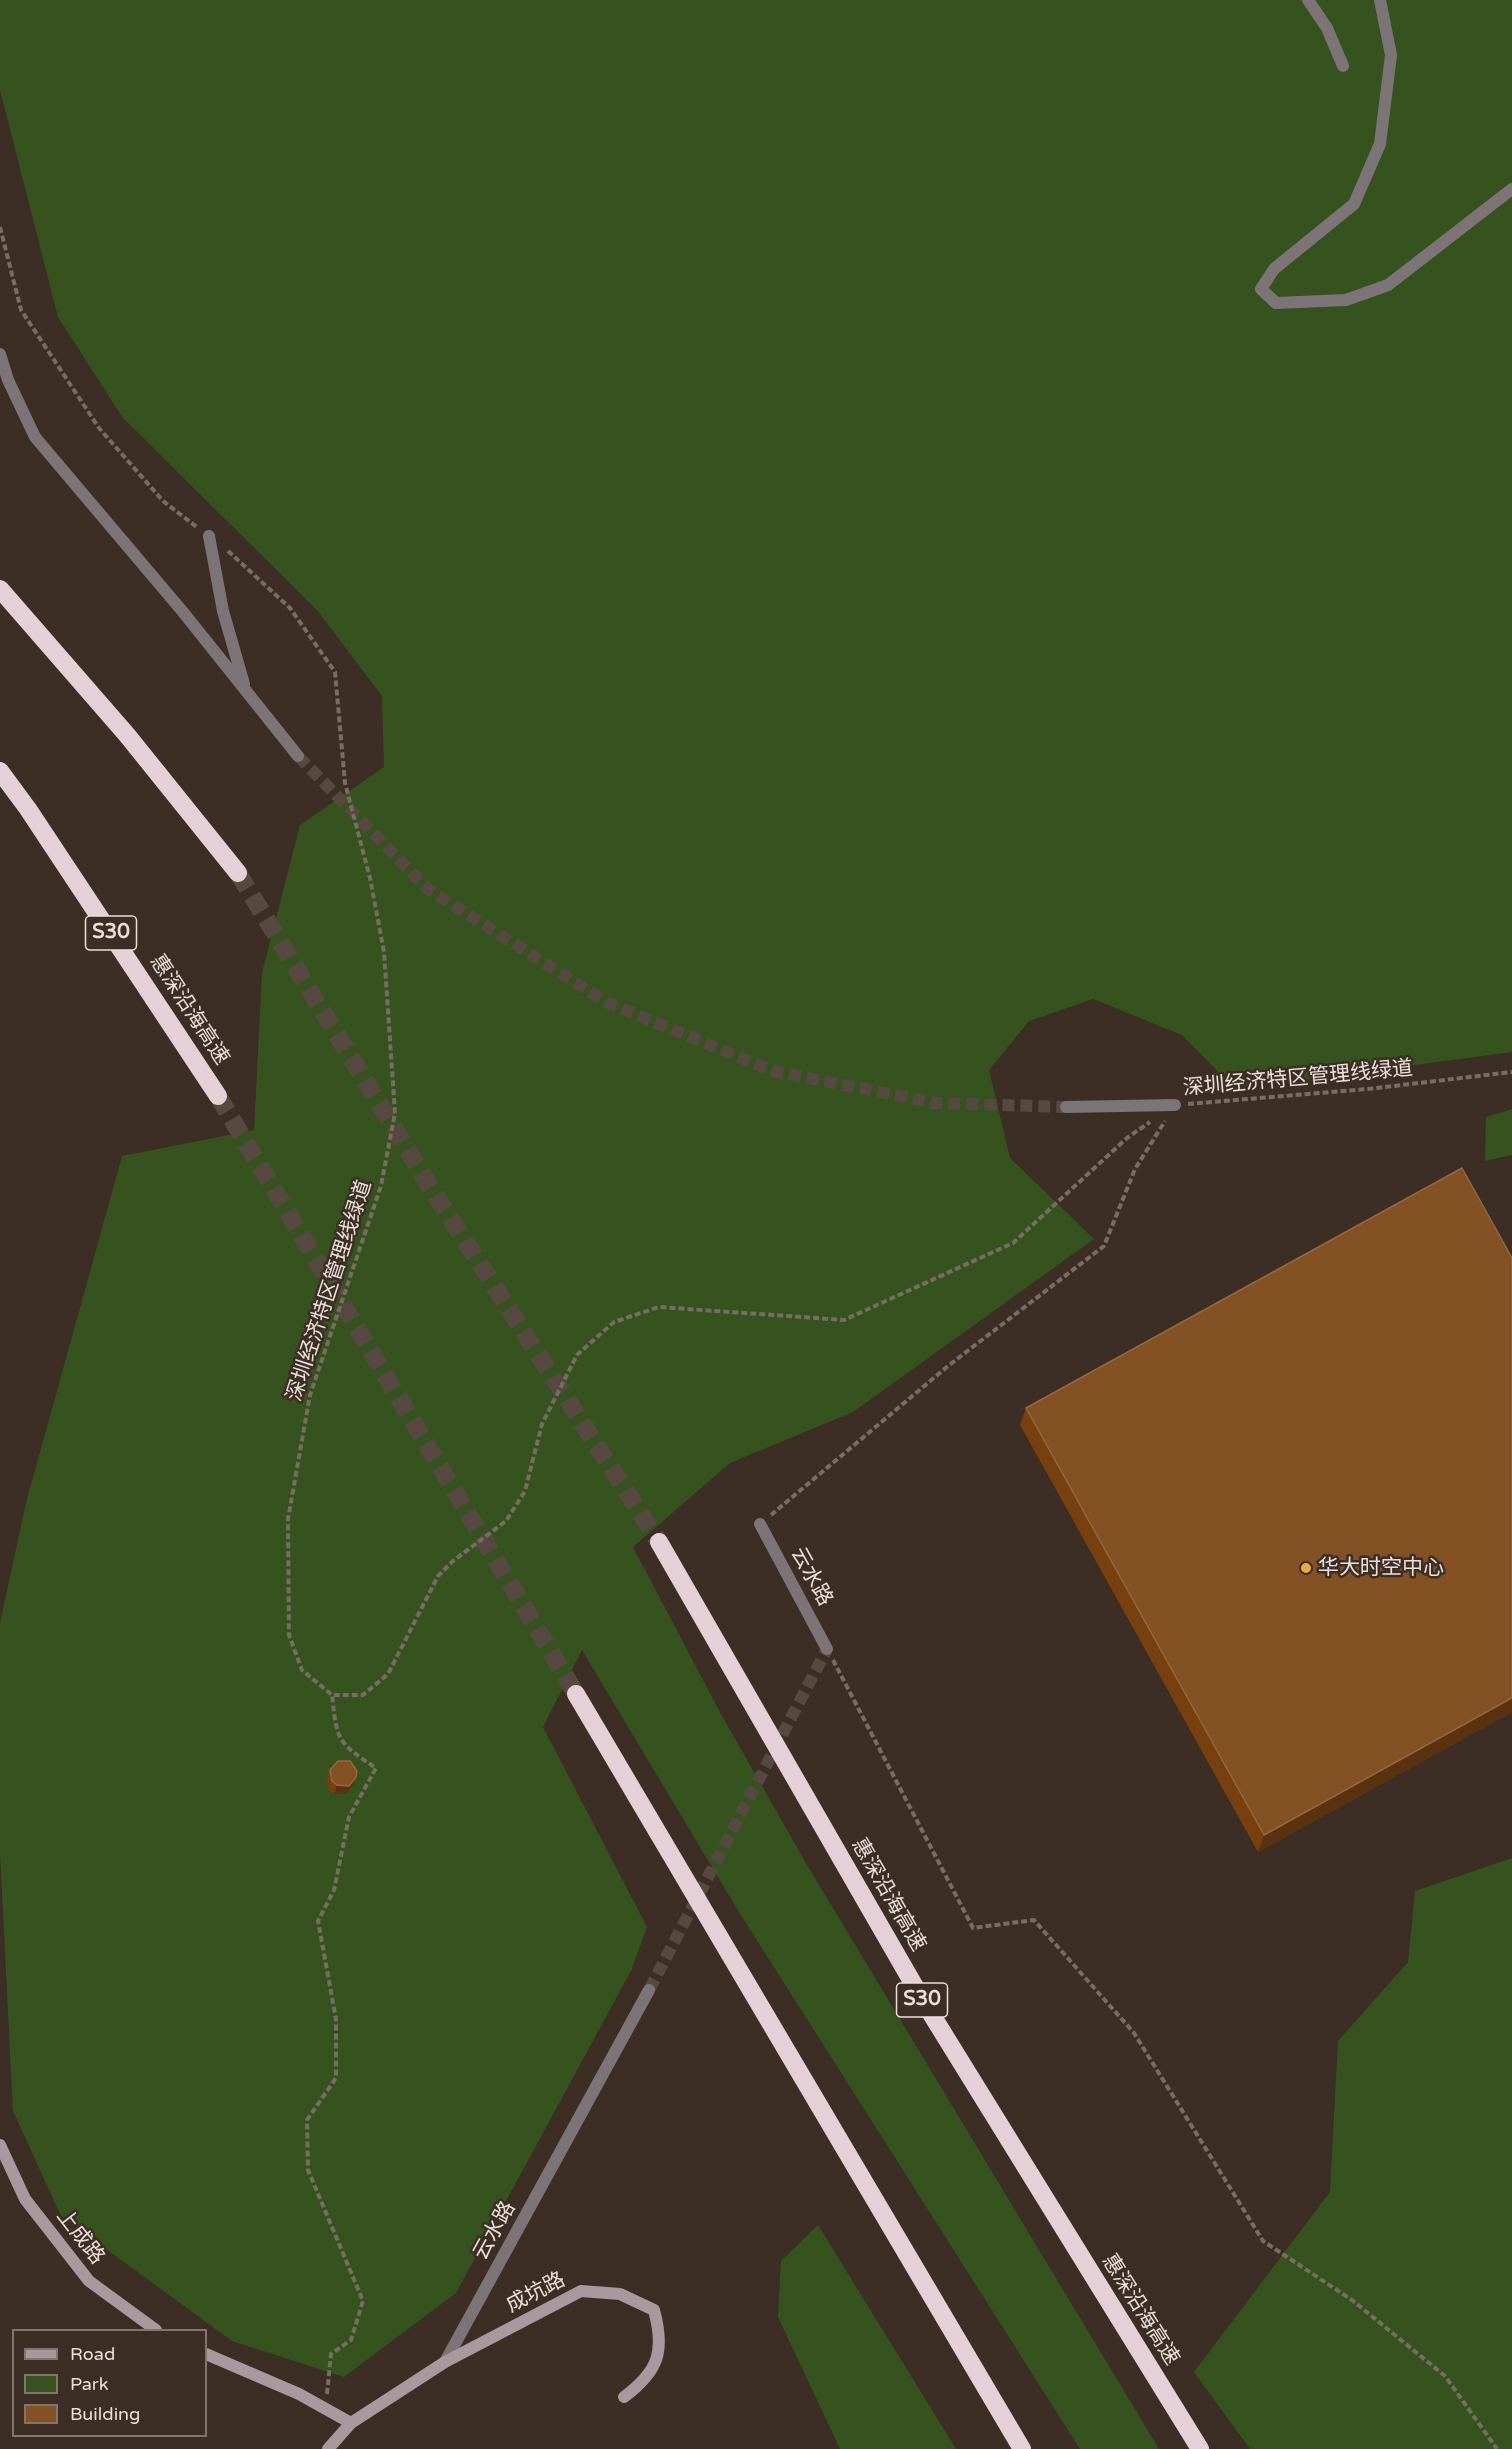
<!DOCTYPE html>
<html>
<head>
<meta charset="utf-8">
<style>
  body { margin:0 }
  #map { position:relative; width:1512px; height:2449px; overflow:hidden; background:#3c2e25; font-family:"Varela Round",sans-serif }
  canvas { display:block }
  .legend { position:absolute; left:12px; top:2329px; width:195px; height:108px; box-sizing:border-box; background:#3c2e25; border:2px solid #81756d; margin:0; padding:8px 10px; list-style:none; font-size:18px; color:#e9e0da }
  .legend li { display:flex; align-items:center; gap:12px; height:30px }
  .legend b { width:30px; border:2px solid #81756d }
</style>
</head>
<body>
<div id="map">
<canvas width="1512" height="2449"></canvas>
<ul class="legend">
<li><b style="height:8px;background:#a7999e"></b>Road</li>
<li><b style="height:16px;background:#36531f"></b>Park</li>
<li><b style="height:16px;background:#845125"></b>Building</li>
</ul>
</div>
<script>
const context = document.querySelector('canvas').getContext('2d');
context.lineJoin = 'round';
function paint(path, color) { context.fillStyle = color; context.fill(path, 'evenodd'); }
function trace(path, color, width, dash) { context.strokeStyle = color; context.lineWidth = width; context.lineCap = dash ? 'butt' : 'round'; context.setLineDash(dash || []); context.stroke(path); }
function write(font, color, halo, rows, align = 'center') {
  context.font = font + ' "Varela Round","Noto Sans SC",sans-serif'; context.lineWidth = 5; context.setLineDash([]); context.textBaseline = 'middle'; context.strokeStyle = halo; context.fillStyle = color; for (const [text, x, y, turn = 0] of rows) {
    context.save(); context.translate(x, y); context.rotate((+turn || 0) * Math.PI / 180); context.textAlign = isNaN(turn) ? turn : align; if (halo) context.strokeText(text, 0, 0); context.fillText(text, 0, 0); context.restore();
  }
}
const green = new Path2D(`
  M 0,0 L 1512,0 L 1512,1052 L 1235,1089 L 1182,1035 L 1093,999 L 1029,1021 L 989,1070 L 1010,1158 L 1094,1239 L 853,1412 L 730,1463 L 633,1547 L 722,1716 L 807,1865 L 1159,2449 L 1080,2449 L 739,1912 L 582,1650 L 543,1727 L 647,1927 L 632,1969 L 456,2293 L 344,2377 L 232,2341 L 61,2216 L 13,2111 L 0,1852 L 0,1623 L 26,1503 L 122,1156 L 254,1130 L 262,973 L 300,825 L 384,767 L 382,696 L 317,610 L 123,418 L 58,317 L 0,90 Z
  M 1512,1109 L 1512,1155 L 1485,1161 L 1486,1117 Z
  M 1512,1858 L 1512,2449 L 1250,2449 L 1194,2372 L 1330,2192 L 1338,2041 L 1408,1962 L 1415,1891 Z
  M 818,2225 L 956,2449 L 840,2449 L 778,2317 L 781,2261 Z`);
const streetTunnel = new Path2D(`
  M 298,756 L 428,889 L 606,1002 L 773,1071 L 935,1103 L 1066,1107
  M 649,1990 L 827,1649`);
const highwayTunnel = new Path2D(`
  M 238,873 L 429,1185 L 659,1542
  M 218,1096 L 576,1694`);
const path = new Path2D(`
  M 0,227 L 21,310 L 99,428 L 163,501 L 198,528
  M 228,551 L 290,608 L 335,672 L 345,783 L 370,878 L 384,952 L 395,1113 L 381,1186 L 310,1395 L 288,1519 L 289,1635 L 302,1670 L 332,1695 L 363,1695 L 388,1674 L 438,1576 L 453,1561 L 506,1521 L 525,1491 L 542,1424 L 577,1355 L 614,1322 L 659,1307 L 844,1320 L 1013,1243 L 1127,1138 L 1150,1122
  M 1188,1104 L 1368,1089 L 1512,1072
  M 771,1515 L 948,1366 L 1104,1246 L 1135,1169 L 1165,1121
  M 833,1660 L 973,1928 L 1034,1920 L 1134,2033 L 1263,2241 L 1352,2300 L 1445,2376 L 1497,2449
  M 327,2394 L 331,2354 L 351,2340 L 363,2301 L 308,2170 L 307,2120 L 336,2078 L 336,2019 L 318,1921 L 334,1890 L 349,1817 L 376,1768 C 337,1742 337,1741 332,1695`);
const street = new Path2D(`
  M 1308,0 L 1327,28 L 1343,66
  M 1380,0 L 1391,55 L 1380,144 L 1354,204 L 1274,269 L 1261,289 L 1276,303 L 1346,300 L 1388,285 L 1512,189
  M 0,354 L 8,380 L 35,437 L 183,612 L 298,756
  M 209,536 L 223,611 L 244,684
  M 1066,1107 L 1175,1105
  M 760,1524 L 827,1649
  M 445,2362 L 649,1990`);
const secondary = new Path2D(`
  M 0,2145 L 25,2199 L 89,2281 L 156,2330
  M 206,2354 L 299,2394 L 351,2423
  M 328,2449 L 351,2423 L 445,2362 L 581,2291 L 620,2294 L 654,2310 C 665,2351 659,2371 624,2397`);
const highway = new Path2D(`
  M 0,589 L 127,735 L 238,873
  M 0,771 L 28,809 L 218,1096
  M 659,1542 L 922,1999 L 1200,2449
  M 576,1694 L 1022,2449`);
const wall = new Path2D(`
  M 1512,1258 L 1512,1712 L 1258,1852 L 1020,1425 L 1026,1408 Z
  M 330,1770 L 353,1785 L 346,1794 L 334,1794 L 329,1790 L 327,1778 Z`);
const shadedWall = new Path2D(`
  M 1512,1698 L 1512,1712 L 1258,1852 L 1264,1835 Z
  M 356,1777 L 353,1785 L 346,1794 L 334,1794 L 337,1785 Z`);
const building = new Path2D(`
  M 1462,1168 L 1512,1258 L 1512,1698 L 1264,1835 L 1026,1408 Z
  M 338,1761 L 350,1761 L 357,1771 L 356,1777 L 349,1786 L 337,1785 L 332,1781 L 330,1770 Z`);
const markers = [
  [1306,1568,6,"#eca93b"]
];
const shields = [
  [111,933,51],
  [922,2000,51]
];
const shieldNames = [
  ["S30",111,933],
  ["S30",922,2000]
];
const streetNames = [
  ["惠深沿海高速",189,1010,57],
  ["深圳经济特区管理线绿道",1298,1079,-5],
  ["深圳经济特区管理线绿道",330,1291,-72],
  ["云水路",811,1577,61],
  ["惠深沿海高速",888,1895,60],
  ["云水路",495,2231,-61],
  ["上成路",80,2237,52],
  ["成坑路",536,2293,-27],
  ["惠深沿海高速",1140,2310,58]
];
const poiNames = [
  ["华大时空中心",1318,1568]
];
paint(green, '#36531f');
trace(streetTunnel, '#564940', 12, [12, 6]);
trace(highwayTunnel, '#564940', 18, [18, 9]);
trace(path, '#786c64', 4, [6, 3]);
trace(street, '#7d7477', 12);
trace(secondary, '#a7999e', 12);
trace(highway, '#e5d0d7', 18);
paint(wall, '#78400f');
paint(shadedWall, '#5b320f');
paint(building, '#845125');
trace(building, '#946841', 1.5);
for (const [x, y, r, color] of markers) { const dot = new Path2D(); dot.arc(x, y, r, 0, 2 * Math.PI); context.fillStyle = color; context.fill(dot); trace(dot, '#3c2e25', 2); }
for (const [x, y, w] of shields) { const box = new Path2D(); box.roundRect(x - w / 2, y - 17, w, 34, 4.5); context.fillStyle = '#3c2e25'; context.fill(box); trace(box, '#e9e0da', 1.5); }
write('bold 20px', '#e9e0da', null, shieldNames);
write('21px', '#e9e0da', '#3c2e25', streetNames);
write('21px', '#e9e0da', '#3c2e25', poiNames, 'left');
</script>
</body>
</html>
